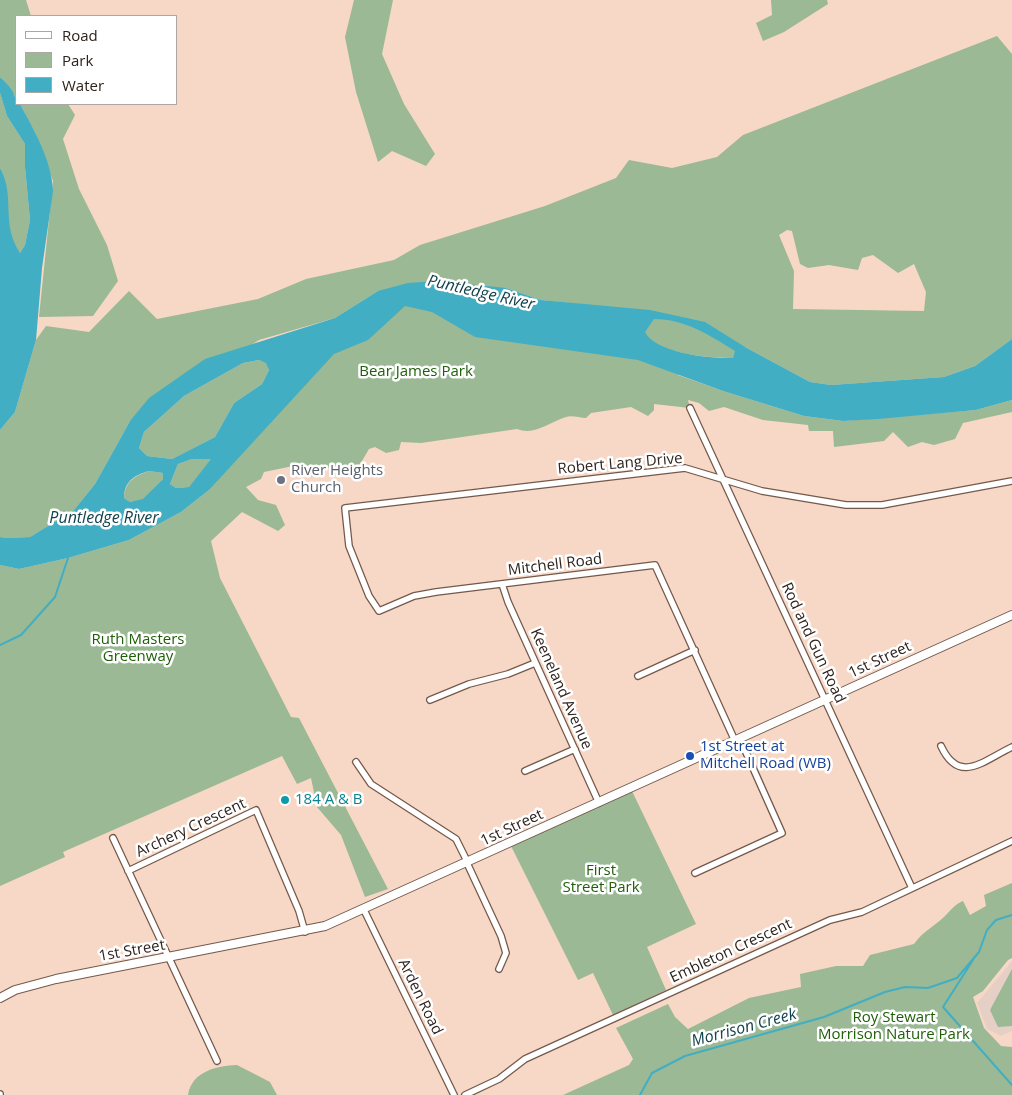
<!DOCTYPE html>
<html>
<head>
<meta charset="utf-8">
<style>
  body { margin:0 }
  #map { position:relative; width:1012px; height:1095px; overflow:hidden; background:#f7d7c5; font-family:"Open Sans",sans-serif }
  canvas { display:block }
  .legend { position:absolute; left:15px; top:15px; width:162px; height:90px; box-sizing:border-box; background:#fff; border:1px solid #aba7a4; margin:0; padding:6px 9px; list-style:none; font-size:15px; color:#2e221c }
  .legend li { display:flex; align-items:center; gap:10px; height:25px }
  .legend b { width:25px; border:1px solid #aba7a4 }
</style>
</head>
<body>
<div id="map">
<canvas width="1012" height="1095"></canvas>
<ul class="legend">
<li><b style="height:6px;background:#fff"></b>Road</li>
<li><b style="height:14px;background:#9ab994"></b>Park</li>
<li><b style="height:14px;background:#41aec3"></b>Water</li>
</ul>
</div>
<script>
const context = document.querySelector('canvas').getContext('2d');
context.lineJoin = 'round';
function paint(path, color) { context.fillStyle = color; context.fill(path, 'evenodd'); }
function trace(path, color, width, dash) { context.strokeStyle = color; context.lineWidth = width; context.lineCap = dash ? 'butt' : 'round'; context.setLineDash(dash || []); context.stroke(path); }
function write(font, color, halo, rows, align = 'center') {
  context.font = font + ' "Open Sans",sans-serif'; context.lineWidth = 5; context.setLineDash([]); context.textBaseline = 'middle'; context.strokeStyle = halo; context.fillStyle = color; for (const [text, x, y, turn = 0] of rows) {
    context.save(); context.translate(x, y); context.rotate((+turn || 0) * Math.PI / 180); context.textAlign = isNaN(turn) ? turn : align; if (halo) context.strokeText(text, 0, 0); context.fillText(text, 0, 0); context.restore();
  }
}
const education = new Path2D(`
  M 1012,961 L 1012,1031 L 1001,1036 L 987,1029 L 977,1003 Z`);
const green = new Path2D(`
  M 0,0 L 26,0 L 31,16 L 16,16 L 16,97 L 0,77 Z
  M 354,0 L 393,0 L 382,54 L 404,104 L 435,154 L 426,166 L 392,151 L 378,162 L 356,92 L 345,37 Z
  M 771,0 L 827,0 L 828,4 L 784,32 L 763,41 L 756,23 L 772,15 Z
  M 997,36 L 1012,54 L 1012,339 L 975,366 L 944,377 L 831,385 L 810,382 L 745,347 L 736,351 L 733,358 C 710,358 667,354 649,340 C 644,336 632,316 626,309 L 541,300 L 506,288 L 378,291 L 335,318 L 259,340 L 130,421 L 95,484 L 74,510 L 30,537 L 7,538 L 0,537 L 0,430 L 15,412 L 36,340 L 46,326 L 89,332 L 129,291 L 157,319 L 258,299 L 306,279 L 394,260 L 420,245 L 545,206 L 616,178 L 629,160 L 672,168 L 717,157 L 743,135 ZM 787,230 L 792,231 L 800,264 L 808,268 L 829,265 L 858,270 L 862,258 L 873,255 L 898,273 L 914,264 L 926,292 L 924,311 L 793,309 L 794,271 L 779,235 Z
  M 0,93 L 7,116 L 25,144 L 25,167 L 30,220 L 25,245 L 20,253 L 11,245 L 0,217 L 6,188 L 0,168 Z
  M 20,104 L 68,104 L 75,115 L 63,139 L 79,189 L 107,245 L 118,281 L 93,316 L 39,317 L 53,181 L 35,133 Z
  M 414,302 L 675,369 L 678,375 L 723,391 L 804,416 L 843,421 L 976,410 L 1012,400 L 1012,412 L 963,423 L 955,439 L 934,445 L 922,442 L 908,447 L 893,432 L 884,441 L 834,447 L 833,431 L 809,431 L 808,425 L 763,420 L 724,407 L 709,411 L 699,403 L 688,400 L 690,408 L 654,404 L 654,410 L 648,416 L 631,407 L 591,413 L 586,418 C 580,418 572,415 566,417 C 549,422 535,436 517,429 L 421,443 L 401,442 L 399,450 L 386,453 L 375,447 L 369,449 L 353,476 L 341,476 L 337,468 L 326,468 L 313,477 L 302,471 L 298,465 L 264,472 L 261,479 L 246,487 L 258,500 L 276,505 L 285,525 L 278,531 L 242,512 L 211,541 L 220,578 L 291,717 L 299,718 L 388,889 L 365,897 L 341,835 L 317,807 L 311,778 L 297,784 L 282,756 L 63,852 L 65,857 L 0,886 L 0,565 L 19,569 L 68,558 L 129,540 L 181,512 L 209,490 L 318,355 L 393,307 Z
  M 259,360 L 267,363 L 269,370 L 262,384 L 234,403 L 215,437 L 172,459 L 147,456 L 139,448 L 144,432 L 184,396 L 243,363 Z
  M 192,459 L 212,459 L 189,487 L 176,488 L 170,484 L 178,464 Z
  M 149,471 L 163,473 L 163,479 L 143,500 L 130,502 L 124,498 C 125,482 134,476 149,471 Z
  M 631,789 L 696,924 L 647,947 L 666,990 L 613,1015 L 593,973 L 578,980 L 510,844 Z
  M 1012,883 L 1012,958 L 1008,960 L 983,991 L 973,997 L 984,1028 L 1001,1046 L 1012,1047 L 1012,1095 L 563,1095 L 629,1065 L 633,1059 L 616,1028 L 668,1004 L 675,1017 L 688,1029 L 749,998 L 801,987 L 800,974 L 836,966 L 863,966 L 870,955 L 914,944 C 924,930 934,927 945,916 C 952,909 954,905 963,901 L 970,915 L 986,906 L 984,895 Z
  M 1012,969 L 1012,1026 L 998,1027 L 990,1010 Z
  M 237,1065 L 270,1082 L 277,1095 L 188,1095 C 192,1071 217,1066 237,1065 Z`);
const water = new Path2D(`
  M 0,77 C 8,85 16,92 16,104 L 20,104 C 34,130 52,161 53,191 L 42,268 L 36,340 L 15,412 L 0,430 L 0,168 C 16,197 0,222 20,253 L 25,245 L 30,220 L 25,167 L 25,144 L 7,116 L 0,93 Z
  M 437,281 L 506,288 L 541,300 L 650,310 L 705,322 L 745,347 L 810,382 L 831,385 L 944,377 L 975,366 L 1012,339 L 1012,400 L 976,410 L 878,419 L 843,421 L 804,416 L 723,391 L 638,360 L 475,337 L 432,312 L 405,306 L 368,340 L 334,354 L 209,490 L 181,512 L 129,540 L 68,558 L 19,569 L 0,565 L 0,537 L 7,538 L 30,537 L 74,510 L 95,484 L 130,421 L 149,398 L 205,359 L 335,318 L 378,291 L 408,283 ZM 654,319 C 685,319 709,335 735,351 L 733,358 C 711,359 655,353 645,332 ZM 259,360 L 266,363 L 269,370 L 262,384 L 234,403 L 215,437 L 172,459 L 147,456 L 139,448 L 144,432 L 184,396 L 243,363 ZM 192,459 L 211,459 L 189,487 L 176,488 L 170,484 L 178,464 ZM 149,471 L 163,473 L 163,479 L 143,499 L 130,502 L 124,498 C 124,482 134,475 149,471 Z`);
const stream = new Path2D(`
  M 0,645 L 21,635 L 55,597 L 68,558
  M 973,960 L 943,1007 L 1012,1085
  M 640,1095 L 652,1073 L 685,1056 L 824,1017 L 885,992 L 905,987 L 928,988 L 957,978 L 979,952 L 987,930 L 996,920 L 1012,915`);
const minor = new Path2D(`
  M 690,408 L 912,888
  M 502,584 L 508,602 L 599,803
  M 638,676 L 695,650
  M 430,700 L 469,684 L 508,674 L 535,663
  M 735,741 L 655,565 L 436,592 L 414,596 L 379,611 L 369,596 L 349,546 L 345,508 L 685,468 L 762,491 L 846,505 L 882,505 L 1012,481
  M 941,746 C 959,785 983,761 1012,747
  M 356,762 L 371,784 L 456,839 L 468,863
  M 525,771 L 575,749
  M 113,838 L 217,1061
  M 467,863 L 501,936 L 506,953 L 499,969
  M 128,871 L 256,810 L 299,911 L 305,932
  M 695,873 L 782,833 L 740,739
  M 364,910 L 454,1095
  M 0,1094 L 0,1095
  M 465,1095 L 499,1079 L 525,1059 L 830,920 L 862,912 L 1012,841`);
const tertiary = new Path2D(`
  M 0,998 L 15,990 L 56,979 L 325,926 L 1012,615`);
const markers = [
  [281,480,5,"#6b7280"],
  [690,756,5,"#1a4fb4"],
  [285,800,5,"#0f9aa8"]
];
const parkNames = [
  ["Bear James Park",416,372],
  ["Ruth Masters",138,640],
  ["Greenway",138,657],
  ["First",601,871],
  ["Street Park",601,888],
  ["Roy Stewart",894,1018],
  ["Morrison Nature Park",894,1035]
];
const streetNames = [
  ["Robert Lang Drive",620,464,-5],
  ["Mitchell Road",555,565,-7],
  ["Rod and Gun Road",813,643,65],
  ["1st Street",880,660,-25],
  ["Keeneland Avenue",561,689,66],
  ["Archery Crescent",191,828,-25],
  ["1st Street",512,828,-25],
  ["1st Street",132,951,-10],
  ["Embleton Crescent",731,951,-25],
  ["Arden Road",420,997,64]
];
const worshipNames = [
  ["River Heights",291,471],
  ["Church",291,488]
];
const transitNames = [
  ["1st Street at",700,747],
  ["Mitchell Road (WB)",700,764]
];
const cultureNames = [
  ["184 A & B",295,800]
];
const waterNames = [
  ["Puntledge River",481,293,13],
  ["Puntledge River",104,518],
  ["Morrison Creek",744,1028,-15]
];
paint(education, '#e6cfc4');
paint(green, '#9ab994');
paint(water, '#41aec3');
trace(stream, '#41aec3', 2);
trace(minor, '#74594a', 8);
trace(tertiary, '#74594a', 10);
trace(minor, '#fff', 5.5);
trace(tertiary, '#fff', 8);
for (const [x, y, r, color] of markers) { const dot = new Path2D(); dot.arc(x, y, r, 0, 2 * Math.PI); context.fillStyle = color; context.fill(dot); trace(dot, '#fff', 2); }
write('15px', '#1e5f08', '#fff', parkNames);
write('15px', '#2e221c', '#fff', streetNames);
write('15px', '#5b616d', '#fff', worshipNames, 'left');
write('15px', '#164399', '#fff', transitNames, 'left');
write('15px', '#0d838f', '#fff', cultureNames, 'left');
write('italic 16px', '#13434c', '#fff', waterNames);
</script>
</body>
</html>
